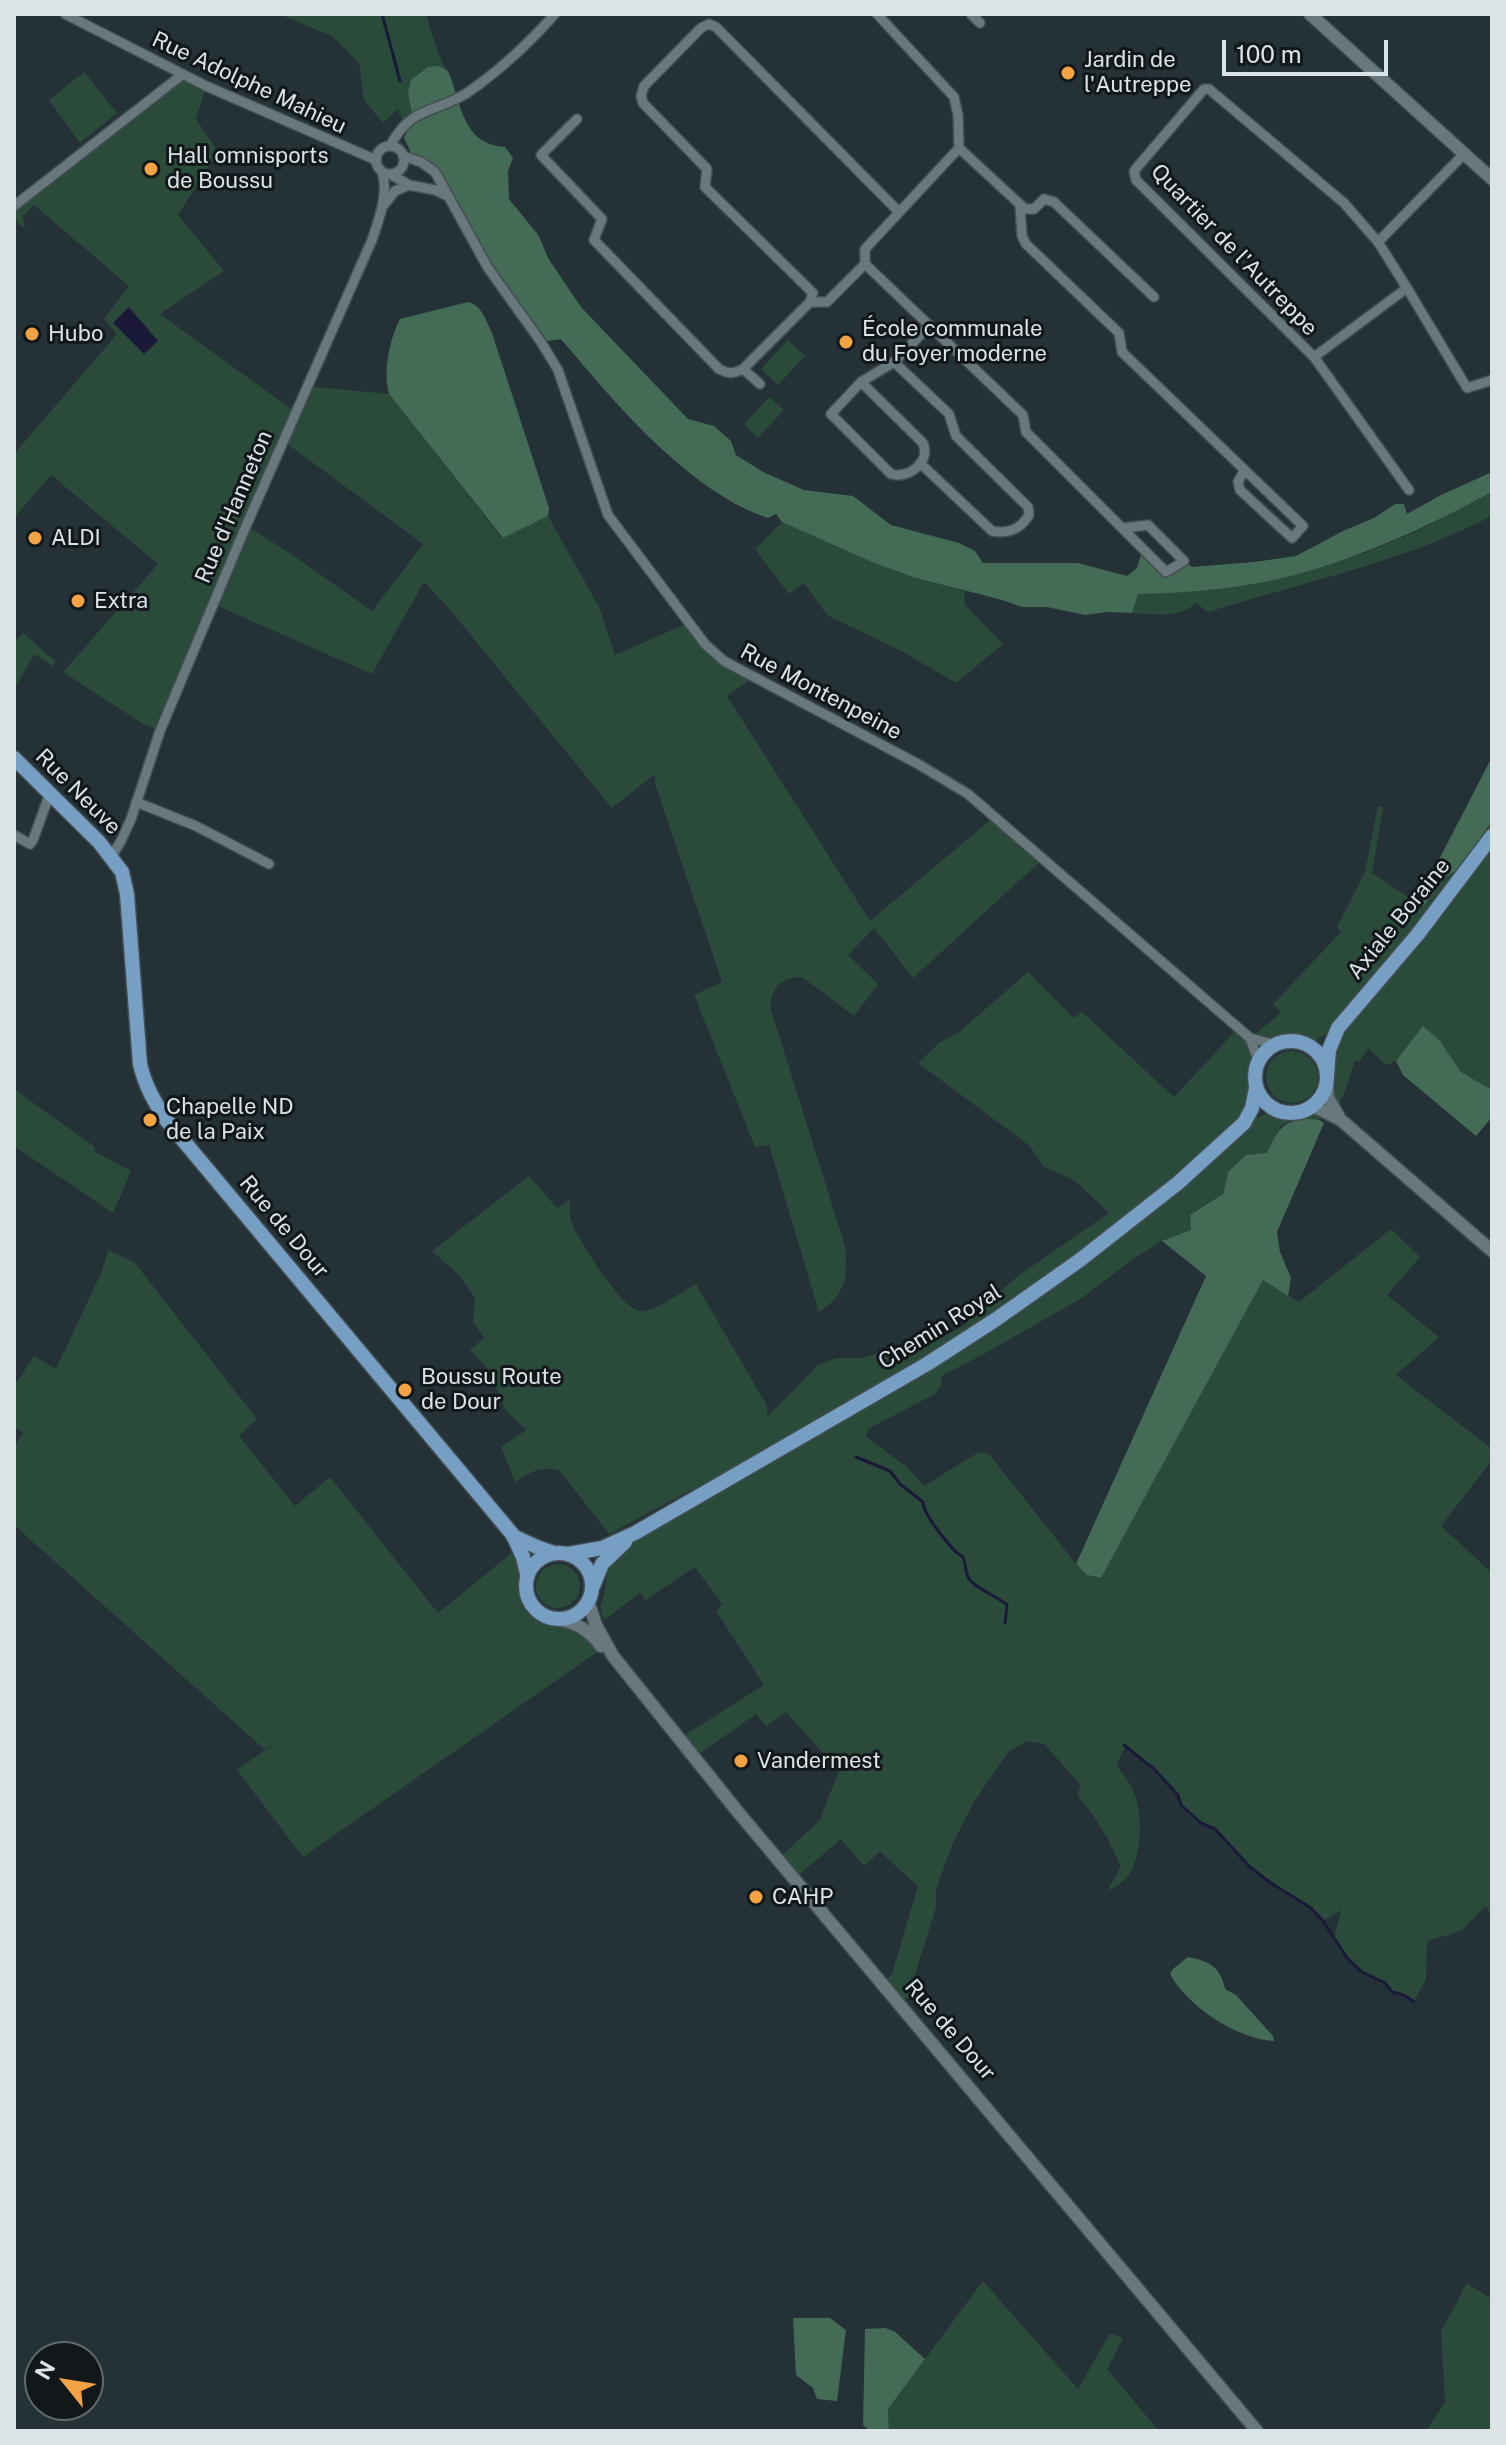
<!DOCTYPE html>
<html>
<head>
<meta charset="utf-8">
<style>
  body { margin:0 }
  #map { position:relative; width:1506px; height:2445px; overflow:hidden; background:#243136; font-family:"Public Sans",sans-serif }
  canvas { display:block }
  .frame { position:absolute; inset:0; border:16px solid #dbe3e6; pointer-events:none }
  .north { position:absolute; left:24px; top:2341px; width:80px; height:80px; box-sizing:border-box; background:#12181a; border:2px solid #62696c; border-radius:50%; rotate:300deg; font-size:22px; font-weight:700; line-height:32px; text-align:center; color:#dbe3e6 }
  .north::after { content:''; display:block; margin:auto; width:28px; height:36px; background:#f4a344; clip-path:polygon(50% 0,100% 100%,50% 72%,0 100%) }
  .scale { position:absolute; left:1222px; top:40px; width:166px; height:36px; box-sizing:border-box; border:4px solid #dbe3e6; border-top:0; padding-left:10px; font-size:24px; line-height:28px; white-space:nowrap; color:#dbe3e6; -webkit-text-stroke:6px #12181a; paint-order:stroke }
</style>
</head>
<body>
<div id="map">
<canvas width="1506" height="2445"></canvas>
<div class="frame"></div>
<div class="north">N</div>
<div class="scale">100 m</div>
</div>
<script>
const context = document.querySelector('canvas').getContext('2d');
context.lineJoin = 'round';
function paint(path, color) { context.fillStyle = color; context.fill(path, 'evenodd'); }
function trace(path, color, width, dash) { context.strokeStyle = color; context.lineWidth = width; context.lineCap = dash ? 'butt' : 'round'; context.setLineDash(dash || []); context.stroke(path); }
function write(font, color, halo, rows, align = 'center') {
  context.font = font + ' "Public Sans",sans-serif'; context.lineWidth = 6; context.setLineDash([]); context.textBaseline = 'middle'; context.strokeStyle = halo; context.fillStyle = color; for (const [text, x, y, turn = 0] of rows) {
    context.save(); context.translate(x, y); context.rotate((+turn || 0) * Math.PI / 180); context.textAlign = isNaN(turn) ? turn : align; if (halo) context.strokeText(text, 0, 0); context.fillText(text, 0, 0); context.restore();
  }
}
const green = new Path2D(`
  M 279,14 L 426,14 L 438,53 L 454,84 L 404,125 L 398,109 L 383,123 L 364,100 L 359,63 L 332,36 Z
  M 84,72 L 117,113 L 80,143 L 49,100 Z
  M 183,74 L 206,86 L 196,119 L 218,152 L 178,215 L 224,271 L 160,314 L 294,411 L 306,386 L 389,394 L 502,538 L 548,516 L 600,609 L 615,655 L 688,623 L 705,644 L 752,678 L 727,696 L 870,921 L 994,817 L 1043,859 L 913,978 L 874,928 L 848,955 L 878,984 L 854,1016 L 802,977 C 782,976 769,990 771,1010 L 845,1246 C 848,1276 846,1295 819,1312 L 769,1145 L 755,1147 L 694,995 L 722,982 L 655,784 L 655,774 L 612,808 L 447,606 L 424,582 L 372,674 L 213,604 L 160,731 L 143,724 L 63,672 L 158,564 L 51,475 L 14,518 L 14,454 L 117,334 L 104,319 L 129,286 L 34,205 L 23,216 L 25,229 L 14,219 L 14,206 ZM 282,440 L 423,544 L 372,611 L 297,558 L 246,525 Z
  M 788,340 L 805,356 L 778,385 L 761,369 Z
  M 769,397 L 784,410 L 758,438 L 744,424 Z
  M 1492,492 L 1492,516 C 1403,562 1304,582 1208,612 L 1196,603 C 1179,619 1153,614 1132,613 L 1138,594 C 1225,592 1313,576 1394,541 C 1427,527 1460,509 1492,492 Z
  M 782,522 L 872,562 L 965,591 L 964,604 L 1003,644 L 956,683 L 903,652 L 827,615 L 804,583 L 789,594 L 755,549 Z
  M 23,633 L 56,662 L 53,666 L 34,654 L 14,690 L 14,642 Z
  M 1378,806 L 1383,807 L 1372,873 L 1423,907 L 1445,877 L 1458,870 L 1492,821 L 1492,1090 L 1461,1072 L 1423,1027 L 1396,1061 L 1386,1065 L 1368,1048 L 1360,1061 L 1355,1061 L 1346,1089 L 1335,1111 L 1328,1098 L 1337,1029 L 1307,1044 C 1286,1037 1262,1043 1256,1067 C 1254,1076 1257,1084 1255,1092 C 1253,1102 1249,1112 1245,1122 C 1254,1119 1263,1114 1272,1112 C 1288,1109 1295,1115 1313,1106 L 1325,1111 L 1319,1120 L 1294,1120 L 1281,1126 L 1268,1153 L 1228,1172 L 1223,1194 L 1190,1215 L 1192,1230 L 1162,1241 L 1133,1259 L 1082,1298 L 982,1355 L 941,1376 L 941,1385 L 935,1394 L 868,1429 L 866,1437 L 907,1467 L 924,1486 L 974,1455 L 981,1452 L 989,1454 L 1076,1564 L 1087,1575 L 1101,1578 L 1263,1280 L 1299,1302 L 1391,1229 L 1420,1257 L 1387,1295 L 1439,1337 L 1396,1375 L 1492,1449 L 1492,1460 L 1441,1526 L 1492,1573 L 1492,1920 L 1486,1906 L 1461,1931 L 1427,1941 L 1426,1979 L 1414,2002 L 1404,1995 L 1392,1992 C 1382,1977 1373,1979 1360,1970 C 1348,1961 1342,1950 1334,1938 L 1341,1910 L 1323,1921 L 1311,1908 L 1271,1883 L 1250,1867 L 1215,1829 L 1201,1823 L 1181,1805 L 1178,1795 L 1154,1769 L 1125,1745 L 1117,1766 C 1122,1773 1128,1780 1132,1788 C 1143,1811 1142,1847 1132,1870 C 1127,1880 1117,1886 1107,1891 L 1121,1866 C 1109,1840 1096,1816 1077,1795 L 1081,1785 L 1044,1744 L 1028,1741 L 1009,1751 L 975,1800 L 952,1845 L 936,1890 L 936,1907 L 910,1991 L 908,1997 L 897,2003 L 882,1984 L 892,1974 L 918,1886 L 880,1852 L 864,1866 L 841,1839 L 794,1879 L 778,1859 L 819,1821 L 839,1771 L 786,1712 L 766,1726 L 756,1714 L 695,1757 L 680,1738 L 764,1685 L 716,1611 L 722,1604 L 695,1567 L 646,1600 L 640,1593 L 604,1620 L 600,1606 L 604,1595 L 608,1568 L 620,1557 L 618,1554 L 753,1457 L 609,1534 L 560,1471 C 541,1465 531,1472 515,1482 L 501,1447 L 526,1430 L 506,1411 L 488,1369 L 470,1350 L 484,1338 L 473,1321 L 475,1298 L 459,1275 L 432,1251 L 529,1176 L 557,1208 L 570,1199 C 570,1207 569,1216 572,1223 C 580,1242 621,1308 640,1311 C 653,1313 683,1291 696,1284 L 766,1404 L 768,1416 L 818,1365 L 836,1358 L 861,1358 L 914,1343 L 932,1343 L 965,1325 L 968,1318 L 1018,1276 L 1109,1213 L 1075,1181 L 1043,1166 L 1030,1146 L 918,1063 L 939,1043 L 959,1032 L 1028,972 L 1074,1018 L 1082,1012 L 1174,1097 L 1238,1028 L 1250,1038 L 1281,1013 L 1273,1004 L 1341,932 L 1337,927 L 1365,872 Z
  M1266 1077a26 26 0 1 1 52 0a26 26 0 1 1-52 0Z
  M 14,1089 L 95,1147 L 95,1152 L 131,1171 L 113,1213 L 14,1146 Z
  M 108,1250 L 134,1262 L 257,1419 L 239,1436 L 295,1506 L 330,1477 L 438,1613 L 519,1547 L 527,1574 L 526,1593 L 530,1603 L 537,1612 L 546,1617 L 575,1623 L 603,1648 L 303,1857 L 237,1770 L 272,1745 L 264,1749 L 14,1525 L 14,1447 L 23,1433 L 14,1427 L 14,1386 L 34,1356 L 56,1369 L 101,1273 Z
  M536 1586a22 22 0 1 1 44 0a22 22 0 1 1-44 0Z
  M 983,2281 L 1078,2389 L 1110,2333 L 1123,2338 L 1107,2369 L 1159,2431 L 889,2431 L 888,2409 Z
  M 1467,2283 L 1492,2299 L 1492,2431 L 1426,2431 L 1445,2402 L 1441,2331 Z`);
const forest = new Path2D(`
  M 439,66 L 448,71 C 462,104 462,144 505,147 L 513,158 L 508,171 L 509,199 L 539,236 L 548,258 L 581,307 L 688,419 L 714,426 L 731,441 L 736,455 L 763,472 L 804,490 L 853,496 L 891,525 L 959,543 L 975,551 L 983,563 L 1078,563 L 1127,576 L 1137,568 L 1143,548 L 1166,572 L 1184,561 L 1192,567 L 1254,562 L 1296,556 L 1343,531 L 1374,518 L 1395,504 L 1404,504 L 1407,514 L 1441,495 L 1492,472 L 1492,492 C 1429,526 1365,556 1295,575 C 1245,588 1190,593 1138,594 L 1132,613 L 1107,612 L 1085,615 L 1047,607 L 1022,607 L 1002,600 L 913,577 L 872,562 L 782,522 L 776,514 L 768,518 C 688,491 614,402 561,339 L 541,342 L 499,285 L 435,172 L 412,155 L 404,138 L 413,117 L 408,93 L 411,80 L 428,67 Z
  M 468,302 C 482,305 486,321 492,333 L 549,508 L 548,516 L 503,538 L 389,394 C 383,371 389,341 400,319 Z
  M 1492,757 L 1492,821 L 1458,870 L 1445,877 L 1423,907 L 1417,902 Z
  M 1423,1026 L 1440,1041 L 1461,1072 L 1492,1090 L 1492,1117 L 1476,1136 L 1403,1075 L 1396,1061 Z
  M 1306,1119 L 1319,1120 L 1324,1123 L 1277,1232 L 1280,1252 L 1291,1278 L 1288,1296 L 1263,1280 L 1101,1578 L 1087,1575 L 1076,1564 L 1206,1276 L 1162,1241 L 1191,1230 L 1190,1215 L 1223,1194 L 1228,1172 L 1246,1155 L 1267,1153 C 1278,1131 1280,1122 1306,1119 Z
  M 1188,1957 C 1209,1961 1221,1967 1225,1989 L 1236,1995 L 1273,2036 L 1274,2041 C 1237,2039 1188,2007 1170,1974 L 1173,1969 Z
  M 793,2318 L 830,2318 L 846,2330 L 837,2401 L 817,2399 L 813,2388 L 796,2375 Z
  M 885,2328 L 894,2331 L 925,2359 L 888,2409 L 889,2431 L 870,2431 L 863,2425 L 865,2329 Z`);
const water = new Path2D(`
  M 129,307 L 158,341 L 144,354 L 113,323 Z`);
const stream = new Path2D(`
  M 382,14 L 400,81
  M 856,1457 L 890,1471 L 900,1484 L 923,1502 C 923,1514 947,1543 957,1553 C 958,1554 961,1555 962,1556 C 967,1563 964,1573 970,1580 C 979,1591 996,1595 1007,1605 L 1005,1623
  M 1124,1745 L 1154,1769 L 1178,1795 L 1181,1805 L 1201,1823 L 1215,1829 L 1250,1867 L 1271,1883 L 1311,1908 L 1323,1921 L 1348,1959 L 1362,1972 L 1385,1983 L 1392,1992 L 1404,1995 L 1414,2002`);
const street = new Path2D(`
  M 65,14 L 206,86 L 376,160
  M 971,14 L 980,23
  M 577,119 L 541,155 L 602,219 L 594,240 L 719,369 C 729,374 733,374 743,369 L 810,302 L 827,302 L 865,264 L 865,249 L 959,148 L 958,115 L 954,97 L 877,14
  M 390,146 C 412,104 437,114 470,91 C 501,69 530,42 555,14
  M376 160a14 14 0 1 1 28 0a14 14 0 1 1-28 0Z
  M 959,148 L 1025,209 L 1034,209 L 1044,199 L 1054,202 L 1154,297
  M 403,156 L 421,162 L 435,172 L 488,268 L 541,342 L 558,370 L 608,515 L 705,644 L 724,661 L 918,764 L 968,794 L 1250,1038 L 1273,1044
  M 390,174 L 409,185 L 435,190 L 445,195
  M 384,205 L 395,191 L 409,185
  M 14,206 L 183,74
  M 1020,206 L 1022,236 L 1026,244 L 1119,333 L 1122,352 L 1303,526 L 1292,538 L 1240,490 L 1238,482 L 1244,471
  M 1378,242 L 1464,154
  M 865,264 L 1023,415 L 1026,432 L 1166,572 L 1184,561 L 1148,525 L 1123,528
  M 1407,288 L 1378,242 L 1344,203 L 1209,89 L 1204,89 L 1134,171 L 1136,180 L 1314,357 L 1409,490
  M 810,302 L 813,293 L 705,187 L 707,169 L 643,103 L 641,96 L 644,86 L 701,28 L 709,24 L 716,27 L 899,212
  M 1314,357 L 1407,288 L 1467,388 L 1492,380
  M 894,362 L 949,414 L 956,436 L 1028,507 L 1029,515 C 1020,530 1008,534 992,531 L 920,463
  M 743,369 L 760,384
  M 861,382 L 923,443 C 931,462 909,479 891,474 L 831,414 L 861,382 L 894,362 L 930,325
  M 136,802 L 196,826 L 269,864
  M 14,835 L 30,844 L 33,840 L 50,793
  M 111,857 L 121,841 L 131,819 L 160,731 L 246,526 L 372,240 C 379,219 389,194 382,172
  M 1250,1038 L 1258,1060`);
const secondary = new Path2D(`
  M 1310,14 L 1492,179
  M 1327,1084 L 1328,1098 L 1339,1117
  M 1313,1106 L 1341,1120 L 1492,1251
  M 588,1601 L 596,1625 L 613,1656 L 738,1812 L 1257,2431
  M 557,1619 C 576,1623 590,1630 601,1646`);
const primary = new Path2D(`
  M 14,758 L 99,842 L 122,872 L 127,894 L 140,1064 C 145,1086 155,1103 167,1121 L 513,1535 L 523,1557 L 527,1574
  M1255 1077a36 36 0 1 1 72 0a36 36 0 1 1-72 0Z
  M 1327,1076 L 1329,1050 L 1338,1028 L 1418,934 L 1492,836
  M 513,1536 L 537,1547 L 554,1553
  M526 1586a33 33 0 1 1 66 0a33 33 0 1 1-66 0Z
  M 568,1554 L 602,1548 L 635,1533 L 927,1364 L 995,1320 L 1080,1260 L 1178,1183 L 1244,1123 L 1252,1108 L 1256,1088
  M 593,1586 L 602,1564 L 625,1542`);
const markers = [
  [1068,73,8,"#f4a344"],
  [151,169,8,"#f4a344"],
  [32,334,8,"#f4a344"],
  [846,342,8,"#f4a344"],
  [35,538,8,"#f4a344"],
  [78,601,8,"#f4a344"],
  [150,1120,8,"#f4a344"],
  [405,1390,8,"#f4a344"],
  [741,1761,8,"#f4a344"],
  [756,1897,8,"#f4a344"]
];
const poiNames = [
  ["Jardin de",1084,60],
  ["l'Autreppe",1084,85],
  ["Hall omnisports",167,156],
  ["de Boussu",167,181],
  ["École communale",862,329],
  ["du Foyer moderne",862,354],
  ["Hubo",48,334],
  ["ALDI",51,538],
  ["Extra",94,601],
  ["Chapelle ND",166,1107],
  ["de la Paix",166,1132],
  ["Boussu Route",421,1377],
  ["de Dour",421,1402],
  ["Vandermest",757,1761],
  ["CAHP",772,1897]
];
const streetNames = [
  ["Rue Adolphe Mahieu",249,83,25],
  ["Quartier de l'Autreppe",1234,250,46],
  ["Rue d'Hanneton",234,507,-67],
  ["Rue Montenpeine",821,692,28],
  ["Rue Neuve",78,792,45],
  ["Axiale Boraine",1399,919,-51],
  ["Rue de Dour",284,1227,50],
  ["Chemin Royal",940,1327,-32],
  ["Rue de Dour",950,2030,49]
];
paint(green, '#2b4b3a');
paint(forest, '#446b55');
paint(water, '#1a1937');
trace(stream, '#1a1937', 3);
trace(street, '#424e51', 12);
trace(secondary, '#424e51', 15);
trace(primary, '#424e51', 17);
trace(street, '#69787d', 9);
trace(secondary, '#69787d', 12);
trace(primary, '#779ec3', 14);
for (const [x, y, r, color] of markers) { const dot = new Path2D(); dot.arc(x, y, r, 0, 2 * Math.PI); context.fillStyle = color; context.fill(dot); trace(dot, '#12181a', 3); }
write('22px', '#dbe3e6', '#12181a', poiNames, 'left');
write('22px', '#dbe3e6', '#12181a', streetNames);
</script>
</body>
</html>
